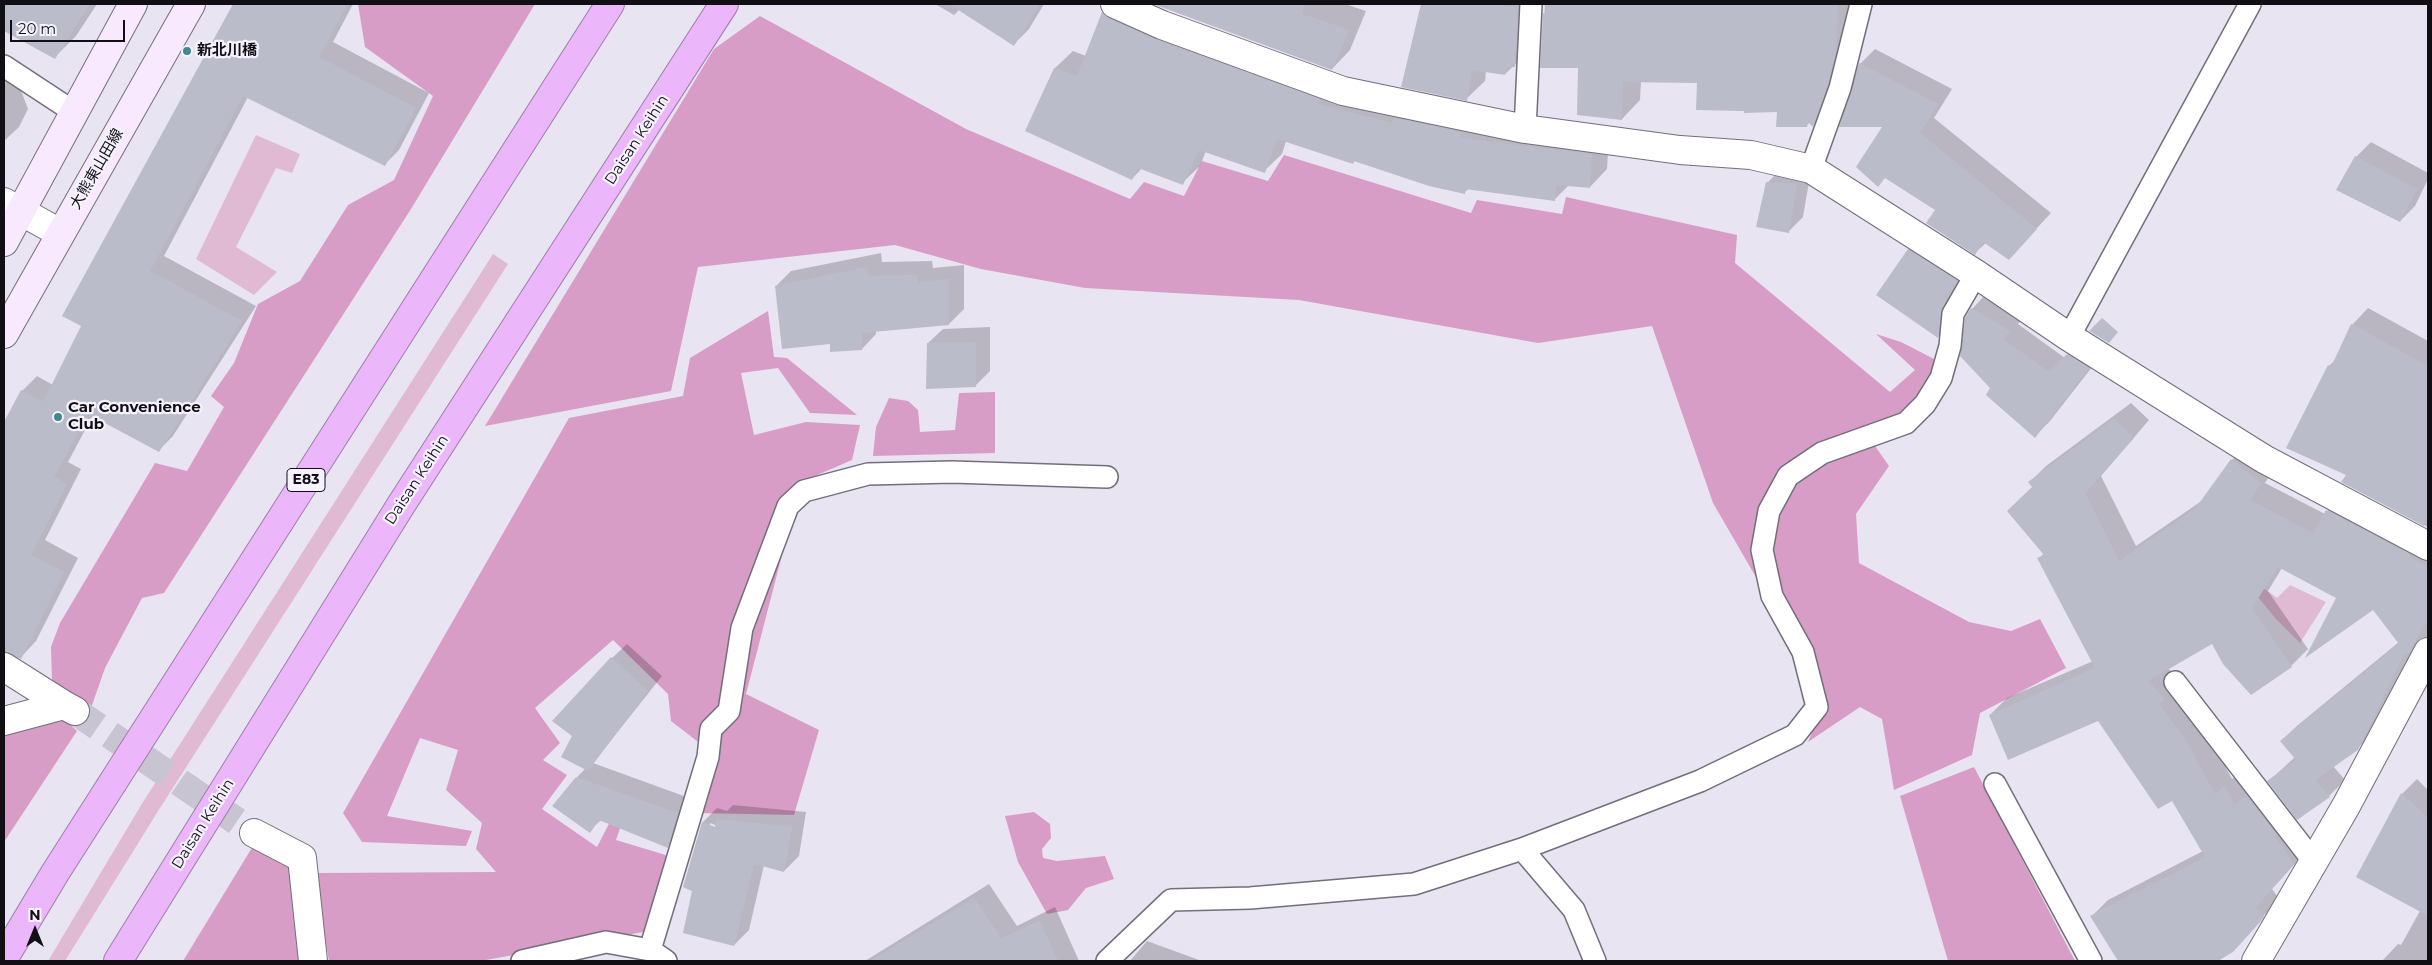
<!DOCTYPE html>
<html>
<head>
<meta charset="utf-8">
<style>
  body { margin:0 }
  #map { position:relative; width:2432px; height:965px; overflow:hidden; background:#e8e4f2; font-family:Montserrat,sans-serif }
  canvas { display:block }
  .frame { position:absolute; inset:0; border:5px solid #110f14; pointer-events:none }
  .north { position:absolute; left:10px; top:905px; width:50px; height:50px; -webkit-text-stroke:4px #f5f2fd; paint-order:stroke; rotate:0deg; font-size:14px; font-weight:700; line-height:20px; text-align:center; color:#110f14 }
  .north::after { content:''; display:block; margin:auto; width:18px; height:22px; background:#110f14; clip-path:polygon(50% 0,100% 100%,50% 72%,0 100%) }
  .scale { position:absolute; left:10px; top:20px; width:115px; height:22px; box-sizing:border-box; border:2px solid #110f14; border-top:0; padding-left:6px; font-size:15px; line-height:18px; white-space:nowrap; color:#110f14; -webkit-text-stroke:4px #f5f2fd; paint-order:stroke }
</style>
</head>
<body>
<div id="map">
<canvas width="2432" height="965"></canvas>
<div class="frame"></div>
<div class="north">N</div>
<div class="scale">20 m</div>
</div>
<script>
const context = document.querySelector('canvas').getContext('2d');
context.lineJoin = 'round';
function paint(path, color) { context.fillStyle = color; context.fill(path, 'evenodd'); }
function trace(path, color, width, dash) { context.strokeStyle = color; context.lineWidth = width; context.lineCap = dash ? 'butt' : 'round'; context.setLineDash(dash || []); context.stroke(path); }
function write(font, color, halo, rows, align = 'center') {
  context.font = font + ' Montserrat,"Noto Sans JP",sans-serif'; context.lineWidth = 4.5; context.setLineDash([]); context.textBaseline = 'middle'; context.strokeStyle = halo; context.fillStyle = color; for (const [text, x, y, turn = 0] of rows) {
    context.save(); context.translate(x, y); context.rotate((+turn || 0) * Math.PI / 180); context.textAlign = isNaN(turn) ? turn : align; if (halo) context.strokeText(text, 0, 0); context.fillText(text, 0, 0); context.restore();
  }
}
const green = new Path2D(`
  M 256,135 L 300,154 L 292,173 L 276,168 L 236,247 L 277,272 L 254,295 L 196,259 Z
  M 493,254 L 508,264 L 160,808 L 65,961 L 48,961 L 143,802 Z
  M 2191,516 L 2243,573 L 2277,598 L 2290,585 L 2326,602 L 2300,643 L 2276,619 Z`);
const forest = new Path2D(`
  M 358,4 L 535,4 L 411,209 L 164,593 L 142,598 L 105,668 L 91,708 L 52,680 L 51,647 L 60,623 L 155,463 L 187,471 L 224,407 L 211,396 L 234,363 L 258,304 L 300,281 L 348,205 L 394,180 L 433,96 L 365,47 Z
  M 760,16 L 966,129 L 1130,199 L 1144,182 L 1184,196 L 1202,161 L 1268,181 L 1284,155 L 1471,213 L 1477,200 L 1562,214 L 1566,197 L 1737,235 L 1735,263 L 1890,392 L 1915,370 L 1876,334 L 1901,342 L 1936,360 L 1934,380 L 1873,443 L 1889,466 L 1856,514 L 1859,563 L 1969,622 L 2011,631 L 2040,619 L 2066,668 L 1980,713 L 1972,755 L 1894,790 L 1882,719 L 1860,707 L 1808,742 L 1826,698 L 1713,503 L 1652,326 L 1538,343 L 1299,300 L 1085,288 L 981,269 L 895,245 L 698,267 L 671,391 L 485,426 L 714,49 Z
  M 768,311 L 774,357 L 787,358 L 857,415 L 810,413 L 778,368 L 741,373 L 754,435 L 806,422 L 860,425 L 852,460 L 801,482 L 746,694 L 819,730 L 794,815 L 696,813 L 702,745 L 671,721 L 668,694 L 613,640 L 535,708 L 560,743 L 543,760 L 567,775 L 542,809 L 597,847 L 618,806 L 626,811 L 616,840 L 669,856 L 649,931 L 480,961 L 329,961 L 314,873 L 496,872 L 476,849 L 482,823 L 446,790 L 458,750 L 420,738 L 387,816 L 472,831 L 466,846 L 362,842 L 343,813 L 569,418 L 683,396 L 690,358 Z
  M 995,392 L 995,453 L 873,456 L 876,427 L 889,398 L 908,401 L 918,410 L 920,432 L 955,430 L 959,393 Z
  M 60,715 L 77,731 L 4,842 L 4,736 Z
  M 1974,767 L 2075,961 L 1948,961 L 1900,796 Z
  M 1034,812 L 1050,824 L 1051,838 L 1042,849 L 1043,858 L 1057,861 L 1105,856 L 1114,879 L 1086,888 L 1068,910 L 1047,914 L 1018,862 L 1005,816 Z
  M 253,846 L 291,865 L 306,961 L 183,961 Z`);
const shadow = new Path2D(`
  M 4,4 L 97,4 L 76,36 L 55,57 L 4,30 Z
  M 234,4 L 353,4 L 333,42 L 429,93 L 399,150 L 385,164 L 248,97 L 164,256 L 256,306 L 173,436 L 158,451 L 93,415 L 68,462 L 81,469 L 45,540 L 78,558 L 36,641 L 22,656 L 4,644 L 4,424 L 22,391 L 37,376 L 53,385 L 83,326 L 64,315 Z
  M 935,4 L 1044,4 L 1029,29 L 1014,44 L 960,9 L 954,15 Z
  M 1157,4 L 1345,4 L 1366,11 L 1350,50 L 1332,69 Z
  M 1423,4 L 1536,4 L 1533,48 L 1505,74 L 1486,71 L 1485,81 L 1466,99 L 1403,86 Z
  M 1545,4 L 1856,4 L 1831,107 L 1813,125 L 1810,122 L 1806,126 L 1778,111 L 1745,110 L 1699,82 L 1641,81 L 1640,100 L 1622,119 L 1580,67 L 1542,66 Z
  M 1116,7 L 1336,82 L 1609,137 L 1607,169 L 1590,187 L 1569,185 L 1554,200 L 1469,188 L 1464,193 L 1356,160 L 1353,163 L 1286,141 L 1282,154 L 1264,171 L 1206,151 L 1200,166 L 1182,183 L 1142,168 L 1132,179 L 1026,130 L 1055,68 L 1073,51 L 1086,56 L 1099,24 Z
  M 1875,49 L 1952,89 L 1934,118 L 2051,213 L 2023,243 L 1986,243 L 1975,253 L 1936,210 L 1885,126 L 1860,64 Z
  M 9,59 L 28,109 L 19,127 L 4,141 L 4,63 Z
  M 2371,142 L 2428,173 L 2428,179 L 2415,206 L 2400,221 L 2356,157 Z
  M 1782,168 L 1811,170 L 1803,217 L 1788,232 L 1767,183 Z
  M 1923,235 L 1971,266 L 1952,321 L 1938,336 L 1909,250 Z
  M 881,253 L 882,262 L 932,261 L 933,268 L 964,265 L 964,309 L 949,324 L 876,331 L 876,334 L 862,349 L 831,342 L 776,286 L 791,271 Z
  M 1986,294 L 2024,316 L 2018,324 L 2065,358 L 2082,340 L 2103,353 L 2050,421 L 2035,436 L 1991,388 L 1972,309 Z
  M 2368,308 L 2428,341 L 2428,527 L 2343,482 L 2347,475 L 2329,366 L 2336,359 L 2352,325 Z
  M 990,327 L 990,371 L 975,386 L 928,343 L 943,329 Z
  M 2131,403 L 2149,420 L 2101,476 L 2136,546 L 2203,500 L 2232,460 L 2248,444 L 2276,466 L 2265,483 L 2325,514 L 2344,494 L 2428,539 L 2428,635 L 2418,649 L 2374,732 L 2357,749 L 2333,766 L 2345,780 L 2329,796 L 2269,781 L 2295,757 L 2281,741 L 2298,725 L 2399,642 L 2373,608 L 2338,597 L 2282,568 L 2268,591 L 2308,649 L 2291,666 L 2251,694 L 2213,642 L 2168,668 L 2180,682 L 2232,779 L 2242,771 L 2310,847 L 2272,889 L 2279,899 L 2232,951 L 2216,961 L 2120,961 L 2092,916 L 2108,900 L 2203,851 L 2172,799 L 2098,719 L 1990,715 L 2007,698 L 2093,661 L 2039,559 L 2044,553 L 2033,487 L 2030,482 L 2046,466 Z
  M 627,644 L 662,676 L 593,763 L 692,799 L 682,831 L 667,846 L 601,820 L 589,831 L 577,777 L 586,768 L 612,658 Z
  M 2417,779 L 2428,790 L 2428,961 L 2382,961 L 2398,944 L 2401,945 L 2420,911 L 2358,877 L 2402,794 Z
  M 733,805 L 806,812 L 799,856 L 784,871 L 764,865 L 749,930 L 734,945 L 693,890 L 703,822 L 717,808 L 727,811 ZM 710,823 L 722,828 L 721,830 L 710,826 Z
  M 989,884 L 1017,926 L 1055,907 L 1079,961 L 1014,961 L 1009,947 L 988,961 L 865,961 Z
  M 1147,941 L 1202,961 L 1130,961 Z`);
const building = new Path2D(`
  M 4,4 L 90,4 L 55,59 L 4,31 Z
  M 233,4 L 347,4 L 319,57 L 416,108 L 385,166 L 243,96 L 150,271 L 242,321 L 159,452 L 88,414 L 54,477 L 67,484 L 31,555 L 64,572 L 21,659 L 4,652 L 4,422 L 21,390 L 43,402 L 81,326 L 62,316 Z
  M 949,4 L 1040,4 L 1014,46 Z
  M 1153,4 L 1305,4 L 1302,14 L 1349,30 L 1332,70 Z
  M 1421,4 L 1496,4 L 1518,8 L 1515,67 L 1506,67 L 1505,75 L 1472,70 L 1467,101 L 1401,87 Z
  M 1546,4 L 1838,4 L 1836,51 L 1828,84 L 1813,127 L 1808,122 L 1807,127 L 1776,127 L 1777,112 L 1744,113 L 1744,111 L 1696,110 L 1697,83 L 1623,82 L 1622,120 L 1577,115 L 1578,68 L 1540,68 L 1543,13 L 1546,14 Z
  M 1102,12 L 1109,18 L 1157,40 L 1320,99 L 1318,104 L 1392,123 L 1394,118 L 1461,132 L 1460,138 L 1592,154 L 1590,188 L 1556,185 L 1555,201 L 1465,189 L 1465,194 L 1429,186 L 1354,161 L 1353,164 L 1277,139 L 1265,173 L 1199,150 L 1183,185 L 1138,168 L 1132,180 L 1025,131 L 1054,68 L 1077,76 Z
  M 1859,63 L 1938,104 L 1920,133 L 2037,229 L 2009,260 L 1983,242 L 1975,255 L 1926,223 L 1935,210 L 1885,178 L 1878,187 L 1856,167 L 1882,127 L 1839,127 Z
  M 2355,156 L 2417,189 L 2400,222 L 2336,190 Z
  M 1766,182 L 1797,184 L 1789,233 L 1756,227 Z
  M 1908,249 L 1958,281 L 1942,308 L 1938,338 L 1876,295 Z
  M 867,267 L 868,276 L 917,275 L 918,283 L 949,279 L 949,325 L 862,333 L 862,350 L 830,352 L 830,344 L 782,349 L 775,286 Z
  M 1971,308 L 2010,331 L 2004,340 L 2049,372 L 2067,354 L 2089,368 L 2035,438 L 1986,395 L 1990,388 L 1960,356 L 1965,318 Z
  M 2102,318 L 2118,332 L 2109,343 L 2089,331 Z
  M 2351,324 L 2428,366 L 2428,516 L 2424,526 L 2341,482 L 2346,475 L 2286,448 L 2328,365 L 2331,367 Z
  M 976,342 L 976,387 L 926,389 L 927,343 Z
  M 2114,419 L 2134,438 L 2085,493 L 2119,561 L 2195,509 L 2231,459 L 2261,483 L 2250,500 L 2313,533 L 2326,510 L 2410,554 L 2409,557 L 2428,567 L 2428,619 L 2407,655 L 2405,652 L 2358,750 L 2315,780 L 2330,797 L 2297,820 L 2267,781 L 2296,760 L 2280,741 L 2399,644 L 2373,610 L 2305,658 L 2336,598 L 2278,567 L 2252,608 L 2292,667 L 2251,695 L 2223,664 L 2212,644 L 2148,681 L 2165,699 L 2159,704 L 2186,741 L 2215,794 L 2225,786 L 2234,805 L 2247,795 L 2276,834 L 2274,835 L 2294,864 L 2256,907 L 2264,917 L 2261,921 L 2233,952 L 2218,961 L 2118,961 L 2090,916 L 2205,857 L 2172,801 L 2158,809 L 2098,721 L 2008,760 L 1989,715 L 2095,668 L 2037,558 L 2044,555 L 2007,511 L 2032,487 L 2028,482 Z
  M 611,657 L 648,691 L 588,771 L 561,757 L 572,736 L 552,721 Z
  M 576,777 L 678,813 L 668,848 L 599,820 L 590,833 L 552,806 Z
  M 2401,793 L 2428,818 L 2428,916 L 2356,877 Z
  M 717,819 L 792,827 L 784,872 L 754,864 L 734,946 L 683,933 L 692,891 L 683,887 L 702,822 L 715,827 Z
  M 974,898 L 1001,938 L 1040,921 L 1058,961 L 870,961 Z`);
const streetTunnel = new Path2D(`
  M 75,711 L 254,833`);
const lane = new Path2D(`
  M 4,66 L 74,112
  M 1525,129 L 1531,4
  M 1811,169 L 1840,88 L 1861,4
  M 2069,337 L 2250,4
  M 2175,682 L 2314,862
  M 1995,784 L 2091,961
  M 1522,849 L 1574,910 L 1595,961
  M 650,950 L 708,757 L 711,729 L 729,711 L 742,628 L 788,506 L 804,491 L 868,474 L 952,472 L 1107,477
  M 522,961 L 606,942 L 650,950 L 666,961
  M 1107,961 L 1171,900 L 1250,898 L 1414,884 L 1522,849 L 1700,781 L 1795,735 L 1817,707 L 1803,652 L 1772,596 L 1762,550 L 1769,511 L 1788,476 L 1822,453 L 1906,423 L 1925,404 L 1941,378 L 1950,346 L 1953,314 L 1976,274`);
const street = new Path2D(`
  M 1115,4 L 1162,25 L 1343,91 L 1525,129 L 1680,150 L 1751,155 L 1811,169 L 1976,274 L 2069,337 L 2264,459 L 2428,546
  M 4,202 L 60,233
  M 4,667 L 64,705
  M 4,721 L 64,705 L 75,711
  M 254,833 L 302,858 L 313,961
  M 2256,961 L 2346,806 L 2428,652`);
const secondary = new Path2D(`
  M 4,242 L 133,4
  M 4,334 L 191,4`);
const highway = new Path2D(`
  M 4,958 L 55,873 L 610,4
  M 118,961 L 401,505 L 724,4`);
const markers = [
  [187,51,5,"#40888d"],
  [58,417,5,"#40888d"]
];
const shields = [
  [306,480,38]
];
const shieldNames = [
  ["E83",306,480]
];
const poiNames = [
  ["新北川橋",197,51],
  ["Car Convenience",68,408],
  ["Club",68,425]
];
const streetNames = [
  ["Daisan Keihin",637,140,-57],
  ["大熊東山田線",97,169,-60],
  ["Daisan Keihin",417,480,-57],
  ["Daisan Keihin",203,824,-58]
];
paint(green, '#e0bad3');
paint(forest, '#d89dc6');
paint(shadow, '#0003');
paint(building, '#babcca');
trace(streetTunnel, '#c8c4d1', 28, [28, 14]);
trace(lane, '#726e7a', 24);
trace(street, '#726e7a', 30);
trace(secondary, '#726e7a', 30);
trace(highway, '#9f7caa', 30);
trace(lane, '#fff', 21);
trace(street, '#fff', 28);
trace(secondary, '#f9e9fe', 28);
trace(highway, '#ecb6fb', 28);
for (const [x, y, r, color] of markers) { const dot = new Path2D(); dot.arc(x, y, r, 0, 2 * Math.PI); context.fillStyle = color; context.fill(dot); trace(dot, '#f5f2fd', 2); }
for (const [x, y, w] of shields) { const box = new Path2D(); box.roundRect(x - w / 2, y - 11.5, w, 23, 4); context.fillStyle = '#f5f2fd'; context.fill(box); trace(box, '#110f14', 1); }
write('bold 14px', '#110f14', null, shieldNames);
write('bold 15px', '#110f14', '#f5f2fd', poiNames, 'left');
write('15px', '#110f14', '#f5f2fd', streetNames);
</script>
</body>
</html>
